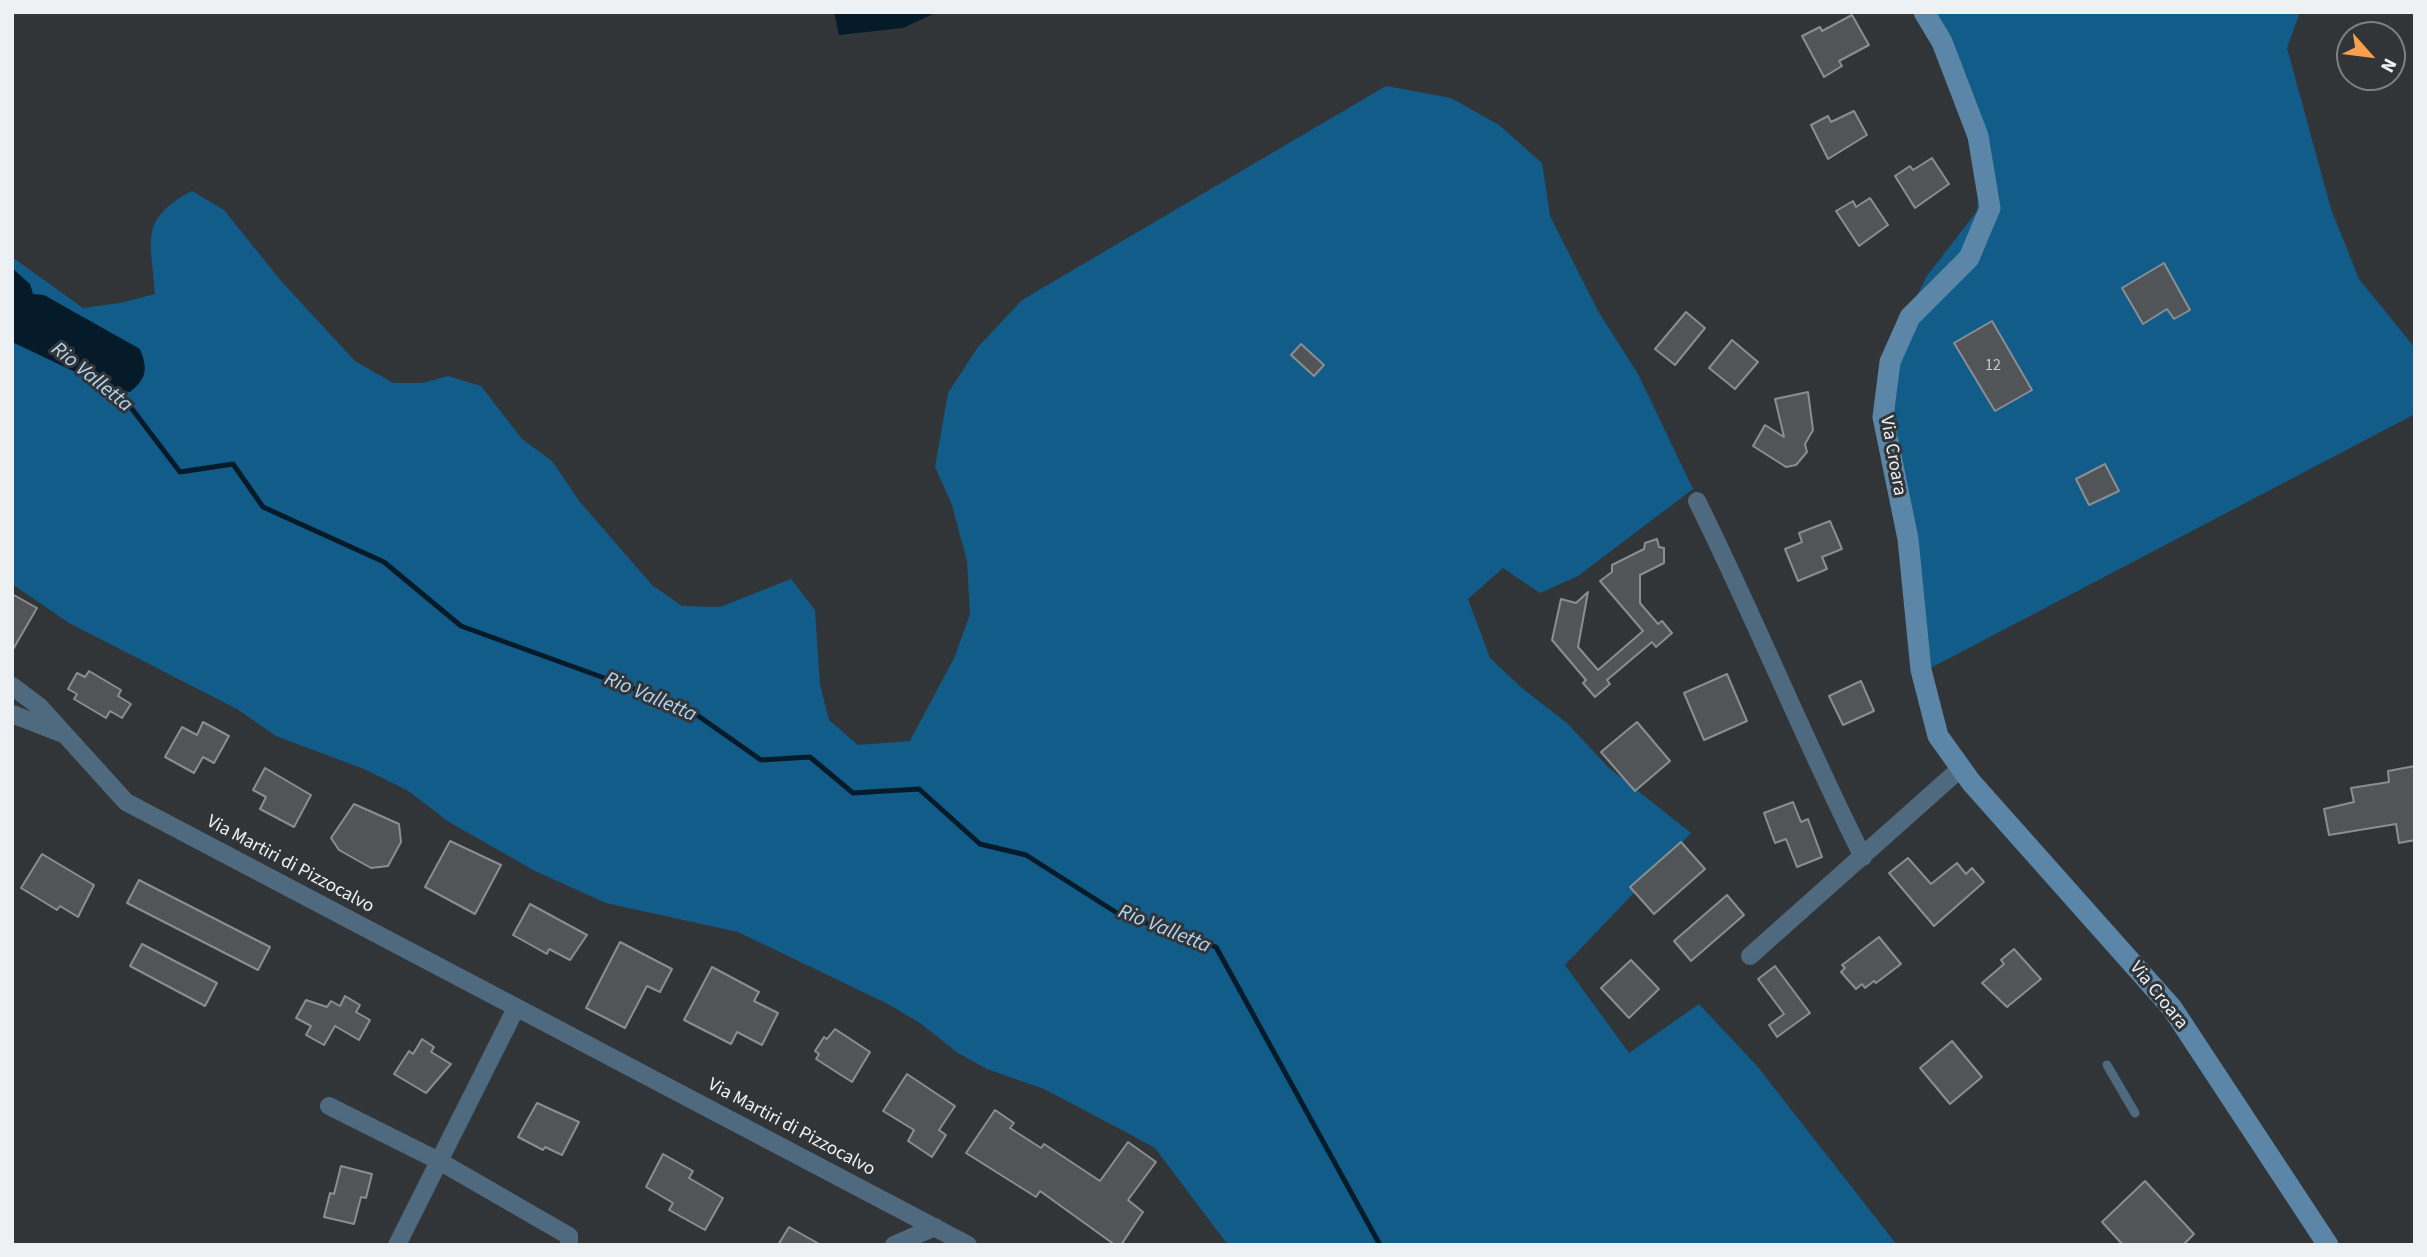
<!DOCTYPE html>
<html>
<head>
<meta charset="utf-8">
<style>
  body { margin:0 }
  #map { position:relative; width:2427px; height:1257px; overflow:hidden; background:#323538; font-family:"Source Sans 3",sans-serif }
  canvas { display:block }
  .frame { position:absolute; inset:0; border:14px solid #eef1f3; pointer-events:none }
  .north { position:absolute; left:2336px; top:21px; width:70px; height:70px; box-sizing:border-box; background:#323538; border:2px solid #7d8083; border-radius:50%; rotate:118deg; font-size:19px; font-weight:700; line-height:28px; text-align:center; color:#eef1f3 }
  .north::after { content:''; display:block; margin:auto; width:24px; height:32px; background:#f8a04b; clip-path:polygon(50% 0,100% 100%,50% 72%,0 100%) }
</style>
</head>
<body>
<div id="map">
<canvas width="2427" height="1257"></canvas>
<div class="frame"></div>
<div class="north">N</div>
</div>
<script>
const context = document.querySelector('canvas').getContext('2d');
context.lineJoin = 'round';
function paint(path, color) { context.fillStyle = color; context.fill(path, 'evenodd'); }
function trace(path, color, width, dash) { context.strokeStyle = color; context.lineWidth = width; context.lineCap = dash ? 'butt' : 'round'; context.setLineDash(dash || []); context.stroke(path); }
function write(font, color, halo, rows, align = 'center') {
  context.font = font + ' "Source Sans 3",sans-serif'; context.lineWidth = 6; context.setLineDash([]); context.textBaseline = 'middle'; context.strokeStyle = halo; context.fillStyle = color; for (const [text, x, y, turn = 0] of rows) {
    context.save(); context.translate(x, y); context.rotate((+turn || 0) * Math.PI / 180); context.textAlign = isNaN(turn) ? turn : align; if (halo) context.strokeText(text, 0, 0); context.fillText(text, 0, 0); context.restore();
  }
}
const green = new Path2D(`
  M 1936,12 L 2300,12 L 2287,48 L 2331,209 L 2359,279 L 2415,348 L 2415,414 L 1923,672 L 1892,413 L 1890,348 L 1927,276 L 1977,211 L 1980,170 Z
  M 1386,86 L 1451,98 L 1499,125 L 1542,163 L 1550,216 L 1598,311 L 1638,374 L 1693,489 L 1578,576 L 1540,593 L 1503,568 L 1468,599 L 1490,658 L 1523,689 L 1567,723 L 1609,768 L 1691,833 L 1565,965 L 1629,1053 L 1699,1004 L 1757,1066 L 1897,1245 L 1228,1245 L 1155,1148 L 1122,1130 L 1044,1089 L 987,1069 L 958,1053 L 920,1023 L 888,1004 L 738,932 L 606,903 L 535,871 L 449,822 L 407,790 L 364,769 L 276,736 L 237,709 L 69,623 L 12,584 L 12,257 L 83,308 L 120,303 L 155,294 C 152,241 137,220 192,191 L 224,210 L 281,281 L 355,361 L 393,383 L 423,383 L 448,376 L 481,386 L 522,439 L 552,461 L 580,502 L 652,585 L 682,606 L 720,607 L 791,579 L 815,610 L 820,685 L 829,720 L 858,745 L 910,741 L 955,656 L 970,614 L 967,561 L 952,505 L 935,467 L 948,393 L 978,347 L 1022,300 Z`);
const water = new Path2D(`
  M 834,12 L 932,12 L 933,14 L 903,28 L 839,35 Z
  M 12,268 L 30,284 L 33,294 L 44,295 L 140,349 C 148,369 147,378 130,392 L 113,390 L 12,342 Z`);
const stream = new Path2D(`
  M 105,385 L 126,401 L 180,472 L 233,464 L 263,507 L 384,562 L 461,626 L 687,708 L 761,760 L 810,757 L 853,793 L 919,789 L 980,844 L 1026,855 L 1117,913 L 1216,947 L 1380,1245`);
const building = new Path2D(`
  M 1852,15 L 1869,45 L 1839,61 L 1842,66 L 1824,77 L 1802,36 L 1820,27 L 1822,31 Z
  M 1854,111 L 1867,135 L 1828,159 L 1811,125 L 1828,116 L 1831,122 Z
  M 1932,158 L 1949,184 L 1915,208 L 1895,176 L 1910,166 L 1913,170 Z
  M 1870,198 L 1888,225 L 1859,246 L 1836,211 L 1853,201 L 1856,207 Z
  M 2164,263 L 2190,310 L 2174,319 L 2167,309 L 2143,324 L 2122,288 Z
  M 1686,312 L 1705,328 L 1675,365 L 1655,349 Z
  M 1992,321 L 2032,390 L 1995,411 L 1954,343 Z
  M 1732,340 L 1758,362 L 1735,389 L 1709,368 Z
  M 1301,344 L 1324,365 L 1314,376 L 1291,355 Z
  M 1808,392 L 1813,430 L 1805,444 L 1807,452 L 1796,465 L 1786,467 L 1753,446 L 1765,425 L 1784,437 L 1775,399 Z
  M 2105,464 L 2119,491 L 2089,505 L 2076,479 Z
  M 1830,521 L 1842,549 L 1822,557 L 1827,569 L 1798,581 L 1785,549 L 1802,542 L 1799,533 Z
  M 1657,539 L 1659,547 L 1664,548 L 1664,563 L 1640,575 L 1640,603 L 1658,624 L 1662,621 L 1672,633 L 1656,647 L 1652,642 L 1607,680 L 1610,684 L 1595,697 L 1583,683 L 1586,680 L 1552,640 L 1561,599 L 1576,603 L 1588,592 L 1578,647 L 1598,670 L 1643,631 L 1600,581 L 1612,572 L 1612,565 L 1644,549 L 1645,543 Z
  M 12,594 L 37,608 L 12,651 Z
  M 89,671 L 121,690 L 118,696 L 131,704 L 122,718 L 110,711 L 106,718 L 74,699 L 77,694 L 68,689 L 77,673 L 85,677 Z
  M 1727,674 L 1747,721 L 1704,740 L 1684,693 Z
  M 1861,681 L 1874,711 L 1843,725 L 1829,696 Z
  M 203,722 L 229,736 L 214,763 L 203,757 L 194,773 L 165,757 L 182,727 L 197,735 Z
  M 1637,722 L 1670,761 L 1635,791 L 1601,752 Z
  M 2415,766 L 2415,840 L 2399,843 L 2396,824 L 2329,835 L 2324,809 L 2354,802 L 2351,788 L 2389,782 L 2388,771 Z
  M 265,768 L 311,795 L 294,827 L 260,809 L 266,797 L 253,790 Z
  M 1793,802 L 1801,822 L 1808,819 L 1822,857 L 1797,867 L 1786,839 L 1775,843 L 1764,813 Z
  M 354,804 L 399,824 L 401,842 L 388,866 L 371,868 L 339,850 L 331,838 Z
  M 450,841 L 501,865 L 475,914 L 425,887 Z
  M 1681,842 L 1705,869 L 1654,914 L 1630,887 Z
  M 42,854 L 94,885 L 78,917 L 60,906 L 57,910 L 21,888 Z
  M 1908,858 L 1931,884 L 1957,863 L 1966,874 L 1972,868 L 1984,882 L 1934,926 L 1889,873 Z
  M 139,880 L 270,947 L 258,970 L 127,903 Z
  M 1727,895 L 1744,915 L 1691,961 L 1674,941 Z
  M 530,904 L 587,935 L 570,960 L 549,949 L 547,954 L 513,935 Z
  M 1879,937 L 1901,964 L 1876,983 L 1874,981 L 1865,988 L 1862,984 L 1856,989 L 1841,972 L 1845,968 L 1842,965 Z
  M 620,942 L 672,969 L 660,992 L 647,986 L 625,1028 L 586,1008 Z
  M 142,944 L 217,983 L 205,1006 L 130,966 Z
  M 2014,949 L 2041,979 L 2007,1007 L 1982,983 L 2004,964 L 2001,960 Z
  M 1631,960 L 1659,989 L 1629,1018 L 1601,988 Z
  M 1775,966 L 1810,1013 L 1777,1037 L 1769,1025 L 1784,1014 L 1758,979 Z
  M 712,967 L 759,992 L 754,1001 L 778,1013 L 762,1045 L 737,1032 L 731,1044 L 684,1020 Z
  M 345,996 L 360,1005 L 356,1012 L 370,1020 L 359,1040 L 335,1026 L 324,1045 L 306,1035 L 311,1026 L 296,1018 L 306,1000 L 327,1007 L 331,1001 L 340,1006 Z
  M 835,1029 L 870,1052 L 852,1082 L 816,1059 L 819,1054 L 815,1051 L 824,1037 L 827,1039 Z
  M 422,1039 L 434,1047 L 431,1052 L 451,1064 L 426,1093 L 394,1074 L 409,1051 L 413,1054 Z
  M 1952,1041 L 1982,1077 L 1950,1104 L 1920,1068 Z
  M 907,1074 L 955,1106 L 939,1130 L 946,1135 L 932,1157 L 908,1141 L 914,1130 L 883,1111 Z
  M 537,1103 L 579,1122 L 562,1155 L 545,1147 L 543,1150 L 518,1137 Z
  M 995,1110 L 1014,1123 L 1010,1128 L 1041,1148 L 1044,1144 L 1100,1181 L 1128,1142 L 1156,1162 L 1128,1200 L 1143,1212 L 1121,1245 L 1115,1245 L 1040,1191 L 1036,1197 L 966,1153 Z
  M 663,1154 L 693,1171 L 689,1178 L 723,1198 L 705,1230 L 669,1210 L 673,1203 L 646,1187 Z
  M 341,1166 L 372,1174 L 366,1198 L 361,1197 L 354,1224 L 324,1217 L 330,1193 L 334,1194 Z
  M 2145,1181 L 2194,1234 L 2183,1245 L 2123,1245 L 2102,1222 Z
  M 789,1227 L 821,1245 L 778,1245 Z`);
const lane = new Path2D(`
  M 2107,1065 L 2135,1113`);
const street = new Path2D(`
  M 1697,501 C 1755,618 1804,740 1863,857
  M 12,686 L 40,707 L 126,802 L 968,1245
  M 12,714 L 61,733
  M 1750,956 L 1961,768
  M 329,1106 L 439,1161 L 569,1236 L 569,1245
  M 397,1245 L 516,1008
  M 894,1245 L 935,1227`);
const secondary = new Path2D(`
  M 1924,12 L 1942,42 L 1978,136 L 1990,208 L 1969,258 L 1910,317 L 1890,362 L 1883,417 L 1908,539 L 1921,670 L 1938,736 L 1971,782 L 2172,1008 L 2328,1245`);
const numberNames = [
  ["12",1993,366]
];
const streetNames = [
  ["Via Croara",1892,456,80],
  ["Via Martiri di Pizzocalvo",290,865,28],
  ["Via Croara",2158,996,51],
  ["Via Martiri di Pizzocalvo",791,1128,28]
];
const waterNames = [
  ["Rio Valletta",91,378,39],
  ["Rio Valletta",650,698,23],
  ["Rio Valletta",1164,930,22]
];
paint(green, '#125c89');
paint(water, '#061b2a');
trace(stream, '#061b2a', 5);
paint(building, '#515558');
trace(building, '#8a8e92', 2);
trace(lane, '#4f6a7e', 9);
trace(street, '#4f6a7e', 18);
trace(secondary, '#5b86a7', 21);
write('16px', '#c7cacc', null, numberNames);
write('19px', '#eef1f3', '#323538', streetNames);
write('italic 21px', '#b2d5f0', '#323538', waterNames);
</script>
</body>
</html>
